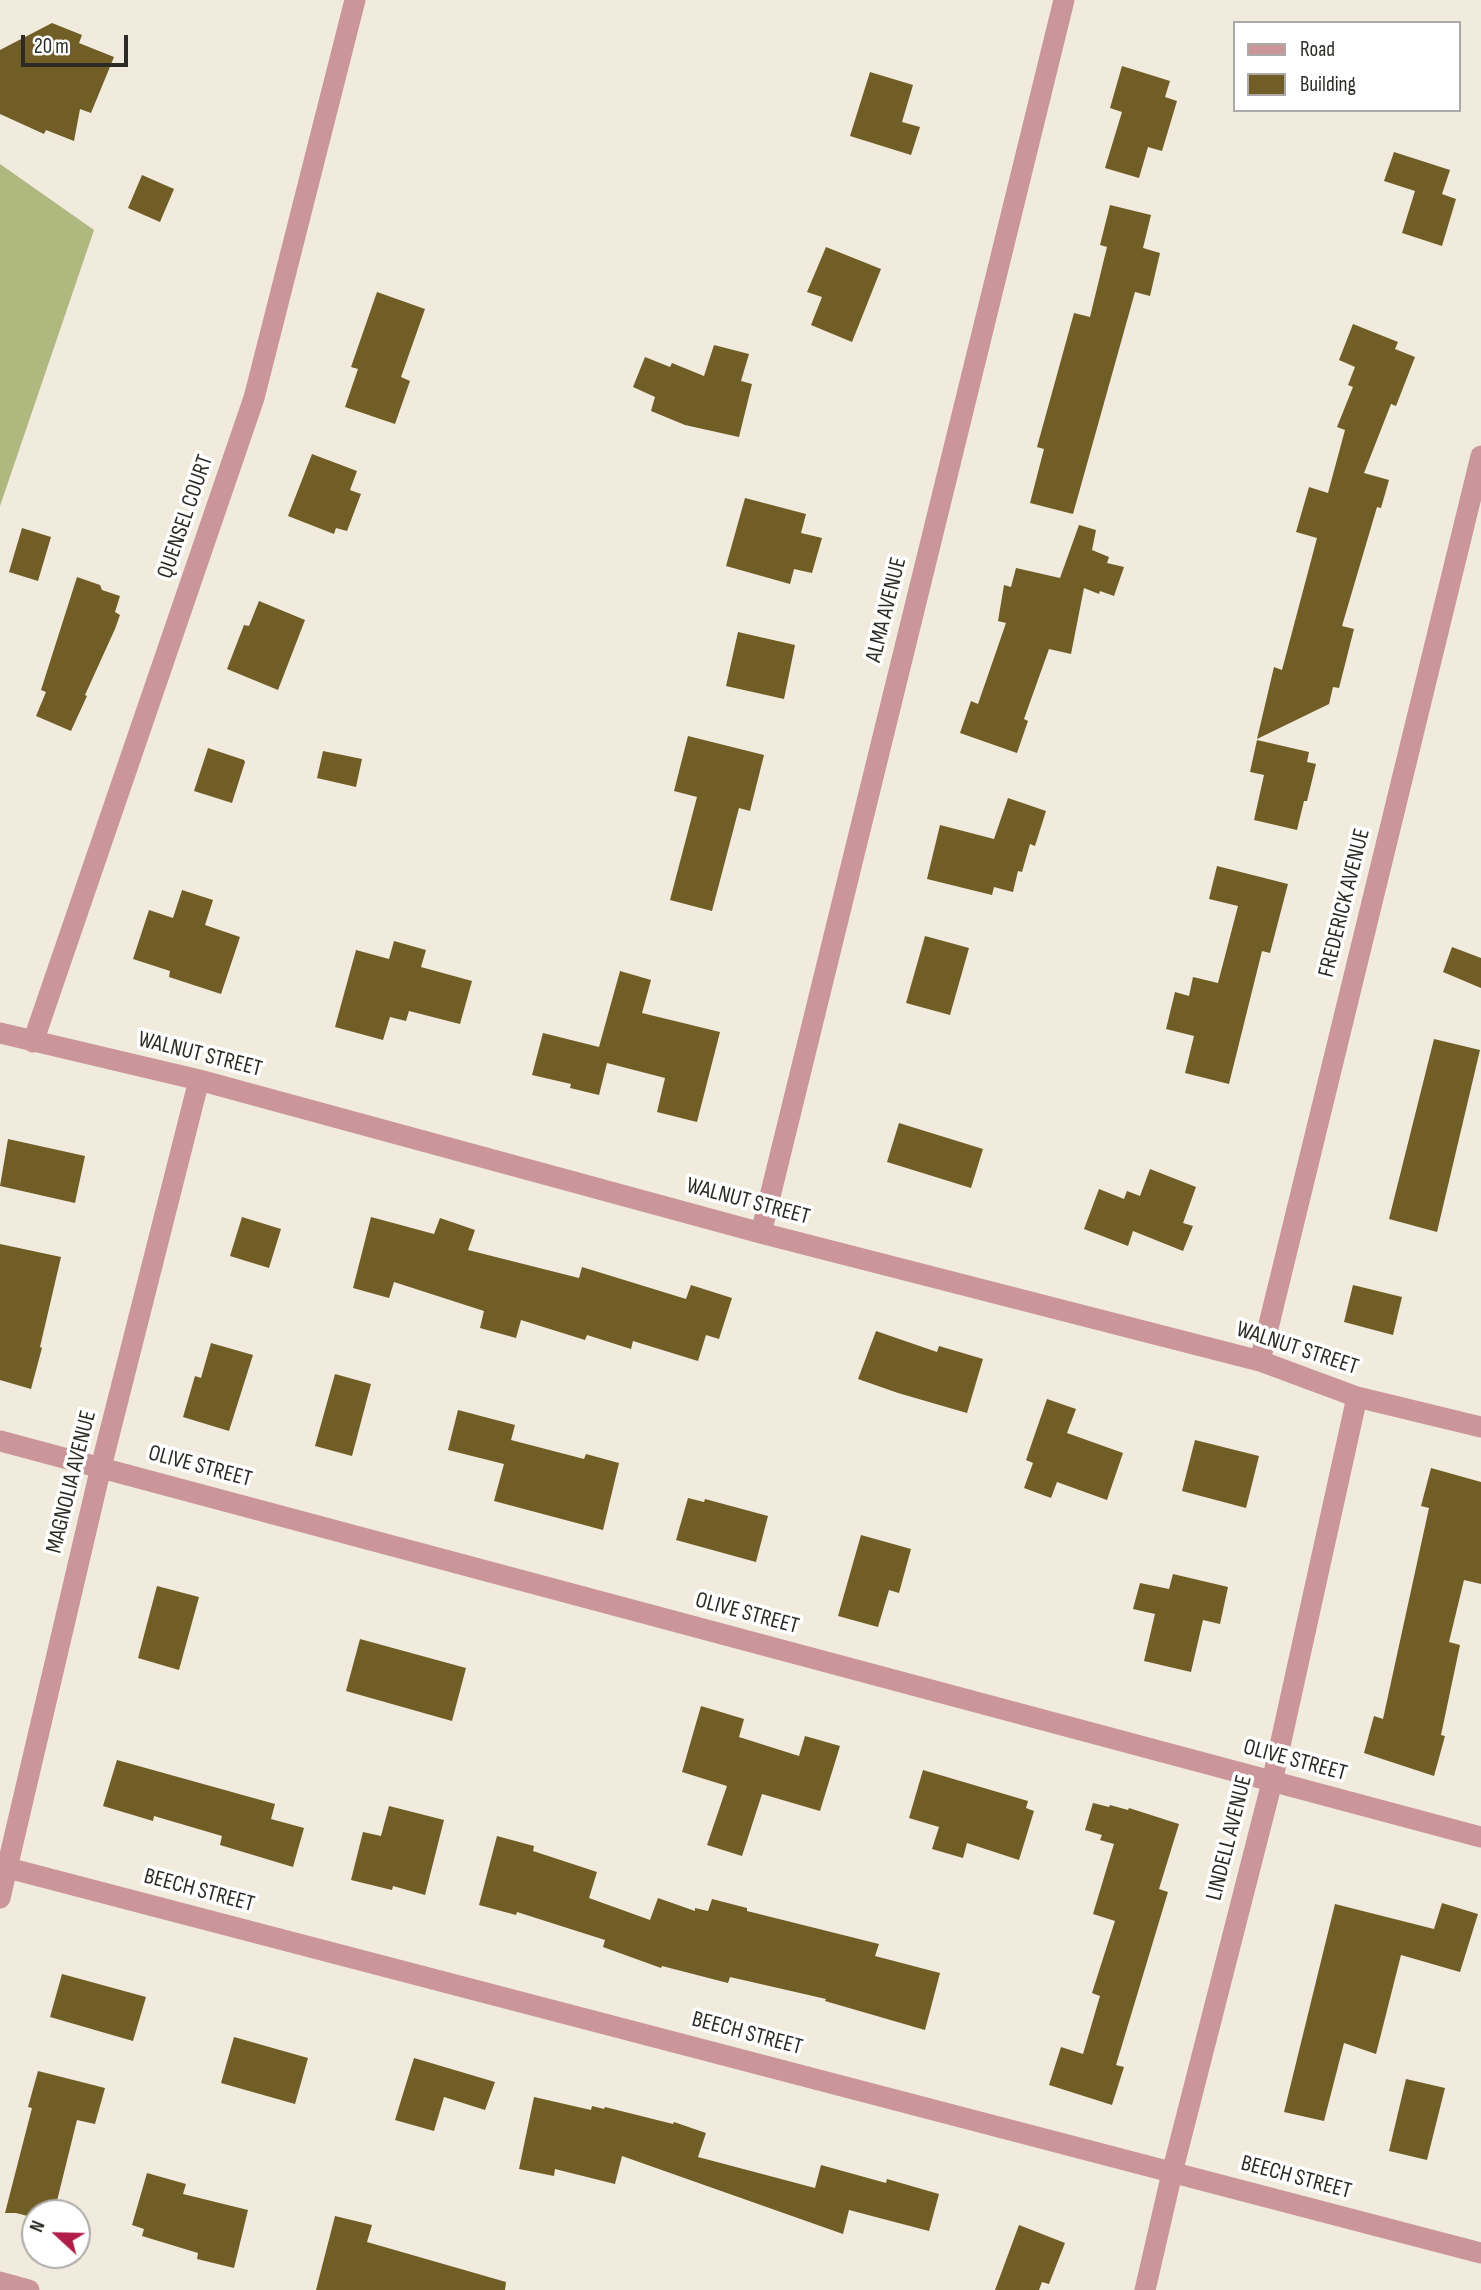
<!DOCTYPE html>
<html>
<head>
<meta charset="utf-8">
<style>
  body { margin:0 }
  #map { position:relative; width:1481px; height:2290px; overflow:hidden; background:#f1ebdd; font-family:"Sofia Sans Condensed",sans-serif }
  canvas { display:block }
  .legend { position:absolute; left:1233px; top:21px; width:228px; height:91px; box-sizing:border-box; background:#fff; border:2px solid #abaaa8; margin:0; padding:9px 12px; list-style:none; font-size:21px; color:#2d2b26 }
  .legend li { display:flex; align-items:center; gap:14px; height:35px }
  .legend b { width:35px; border:2px solid #abaaa8 }
  .north { position:absolute; left:21px; top:2199px; width:70px; height:70px; box-sizing:border-box; background:#fff; border:2px solid #abaaa8; border-radius:50%; rotate:292deg; font-size:19px; font-weight:700; line-height:28px; text-align:center; color:#2d2b26 }
  .north::after { content:''; display:block; margin:auto; width:24px; height:32px; background:#b01d47; clip-path:polygon(50% 0,100% 100%,50% 72%,0 100%) }
  .scale { position:absolute; left:21px; top:35px; width:107px; height:32px; box-sizing:border-box; border:4px solid #2d2b26; border-top:0; padding-left:9px; font-size:21px; line-height:24px; white-space:nowrap; color:#2d2b26; -webkit-text-stroke:5px #fff; paint-order:stroke }
</style>
</head>
<body>
<div id="map">
<canvas width="1481" height="2290"></canvas>
<ul class="legend">
<li><b style="height:9px;background:#ca9699"></b>Road</li>
<li><b style="height:19px;background:#715e26"></b>Building</li>
</ul>
<div class="north">N</div>
<div class="scale">20 m</div>
</div>
<script>
const context = document.querySelector('canvas').getContext('2d');
context.lineJoin = 'round';
function paint(path, color) { context.fillStyle = color; context.fill(path, 'evenodd'); }
function trace(path, color, width, dash) { context.strokeStyle = color; context.lineWidth = width; context.lineCap = dash ? 'butt' : 'round'; context.setLineDash(dash || []); context.stroke(path); }
function write(font, color, halo, rows, align = 'center') {
  context.font = font + ' "Sofia Sans Condensed",sans-serif'; context.lineWidth = 7; context.setLineDash([]); context.textBaseline = 'middle'; context.strokeStyle = halo; context.fillStyle = color; for (const [text, x, y, turn = 0] of rows) {
    context.save(); context.translate(x, y); context.rotate((+turn || 0) * Math.PI / 180); context.textAlign = isNaN(turn) ? turn : align; if (halo) context.strokeText(text, 0, 0); context.fillText(text, 0, 0); context.restore();
  }
}
const forest = new Path2D(`
  M 0,164 L 94,230 L 0,506 Z`);
const building = new Path2D(`
  M 52,23 L 82,35 L 79,43 L 114,57 L 91,113 L 80,109 L 74,141 L 46,130 L 44,134 L 0,114 L 0,50 Z
  M 1122,66 L 1170,81 L 1165,97 L 1177,101 L 1162,151 L 1148,147 L 1139,178 L 1105,168 L 1122,112 L 1110,108 Z
  M 870,72 L 913,85 L 902,122 L 920,127 L 911,155 L 850,136 Z
  M 1394,152 L 1450,170 L 1442,194 L 1456,199 L 1442,246 L 1402,233 L 1415,191 L 1384,181 Z
  M 142,175 L 174,189 L 160,222 L 128,208 Z
  M 1110,205 L 1151,215 L 1143,248 L 1160,253 L 1150,296 L 1135,292 L 1073,514 L 1030,503 L 1044,449 L 1037,447 L 1074,313 L 1090,317 L 1107,247 L 1100,245 Z
  M 826,247 L 881,269 L 852,342 L 811,325 L 822,297 L 807,292 Z
  M 377,292 L 425,309 L 401,377 L 410,381 L 395,424 L 345,407 L 358,369 L 351,367 Z
  M 1353,324 L 1398,342 L 1395,349 L 1415,357 L 1396,406 L 1391,404 L 1364,473 L 1389,480 L 1381,508 L 1377,507 L 1342,626 L 1354,629 L 1339,688 L 1333,687 L 1329,704 L 1257,739 L 1274,667 L 1282,670 L 1317,538 L 1296,532 L 1309,487 L 1328,493 L 1345,430 L 1337,427 L 1353,387 L 1348,385 L 1355,367 L 1339,360 Z
  M 714,345 L 749,354 L 741,381 L 752,384 L 739,437 L 685,425 L 651,411 L 655,397 L 633,387 L 645,357 L 670,367 L 672,363 L 704,376 Z
  M 312,454 L 357,471 L 350,490 L 361,494 L 347,531 L 336,528 L 334,534 L 288,516 Z
  M 745,498 L 806,514 L 801,533 L 822,538 L 812,573 L 794,569 L 790,584 L 726,566 Z
  M 1079,525 L 1096,530 L 1092,550 L 1109,557 L 1107,563 L 1124,567 L 1114,596 L 1100,591 L 1099,594 L 1084,588 L 1071,654 L 1049,649 L 1024,719 L 1028,721 L 1017,753 L 960,733 L 971,701 L 978,704 L 1006,623 L 998,621 L 1004,585 L 1011,587 L 1016,568 L 1060,578 Z
  M 22,528 L 51,537 L 38,581 L 9,572 Z
  M 77,577 L 100,585 L 102,590 L 120,596 L 115,612 L 120,615 L 115,629 L 85,695 L 87,696 L 71,731 L 36,716 L 46,692 L 41,690 Z
  M 259,601 L 305,620 L 278,690 L 227,669 L 244,625 L 249,626 Z
  M 738,632 L 795,645 L 784,699 L 726,686 Z
  M 688,736 L 764,755 L 750,811 L 739,808 L 712,911 L 670,900 L 697,797 L 674,791 Z
  M 1257,740 L 1309,752 L 1307,762 L 1316,764 L 1307,801 L 1304,801 L 1297,830 L 1254,820 L 1264,775 L 1250,772 Z
  M 208,748 L 244,760 L 245,762 L 232,803 L 194,791 Z
  M 323,751 L 362,759 L 356,787 L 317,778 Z
  M 1008,798 L 1046,811 L 1035,846 L 1030,844 L 1022,872 L 1018,871 L 1013,892 L 994,887 L 992,895 L 927,879 L 940,825 L 994,839 Z
  M 1217,866 L 1288,884 L 1270,953 L 1262,951 L 1229,1084 L 1185,1073 L 1194,1036 L 1166,1029 L 1175,992 L 1189,996 L 1193,977 L 1218,983 L 1238,906 L 1209,899 Z
  M 182,890 L 213,900 L 205,925 L 240,937 L 221,994 L 169,977 L 170,971 L 133,959 L 149,910 L 173,918 Z
  M 925,936 L 969,948 L 950,1015 L 906,1003 Z
  M 394,941 L 426,950 L 421,967 L 472,981 L 460,1024 L 409,1011 L 406,1021 L 390,1017 L 383,1040 L 335,1027 L 356,950 L 389,959 Z
  M 1452,947 L 1481,958 L 1481,988 L 1443,972 Z
  M 620,971 L 651,980 L 642,1013 L 720,1032 L 697,1122 L 657,1112 L 665,1078 L 607,1063 L 599,1095 L 570,1088 L 571,1084 L 532,1075 L 543,1033 L 599,1047 Z
  M 1434,1039 L 1480,1050 L 1437,1232 L 1389,1219 Z
  M 899,1123 L 983,1149 L 971,1188 L 887,1162 Z
  M 8,1139 L 85,1156 L 75,1203 L 0,1186 Z
  M 1150,1169 L 1196,1187 L 1183,1223 L 1193,1226 L 1183,1251 L 1133,1231 L 1128,1246 L 1084,1229 L 1099,1189 L 1124,1199 L 1127,1191 L 1140,1196 Z
  M 242,1217 L 281,1229 L 269,1268 L 230,1256 Z
  M 371,1217 L 434,1234 L 440,1218 L 475,1230 L 468,1250 L 579,1278 L 582,1267 L 686,1299 L 691,1285 L 732,1298 L 719,1339 L 706,1335 L 698,1361 L 633,1341 L 631,1349 L 587,1335 L 585,1340 L 521,1320 L 516,1338 L 480,1328 L 484,1311 L 394,1282 L 389,1298 L 353,1288 Z
  M 0,1244 L 61,1257 L 40,1347 L 42,1348 L 31,1389 L 0,1380 Z
  M 1353,1285 L 1402,1297 L 1393,1335 L 1344,1322 Z
  M 876,1331 L 937,1352 L 939,1346 L 983,1359 L 967,1413 L 898,1393 L 858,1379 Z
  M 211,1343 L 253,1355 L 229,1431 L 183,1417 L 195,1376 L 201,1378 Z
  M 335,1374 L 371,1384 L 352,1456 L 315,1446 Z
  M 1047,1399 L 1076,1409 L 1067,1433 L 1123,1453 L 1107,1500 L 1057,1482 L 1051,1498 L 1024,1488 L 1033,1463 L 1026,1460 Z
  M 458,1410 L 515,1425 L 511,1440 L 584,1459 L 586,1454 L 619,1463 L 603,1530 L 494,1501 L 504,1464 L 448,1450 Z
  M 1195,1440 L 1259,1456 L 1246,1508 L 1182,1491 Z
  M 1431,1468 L 1481,1482 L 1481,1584 L 1464,1580 L 1449,1642 L 1460,1645 L 1441,1735 L 1445,1736 L 1434,1776 L 1364,1753 L 1374,1716 L 1383,1719 L 1429,1508 L 1421,1506 Z
  M 688,1498 L 704,1502 L 705,1499 L 768,1516 L 756,1562 L 676,1540 Z
  M 861,1535 L 911,1549 L 899,1593 L 889,1590 L 878,1627 L 838,1616 Z
  M 1173,1574 L 1228,1587 L 1220,1624 L 1203,1620 L 1191,1672 L 1144,1661 L 1155,1614 L 1133,1609 L 1140,1583 L 1169,1589 Z
  M 157,1586 L 199,1597 L 179,1670 L 138,1658 Z
  M 360,1639 L 466,1668 L 452,1721 L 346,1691 Z
  M 701,1706 L 744,1719 L 739,1737 L 799,1756 L 805,1736 L 840,1746 L 820,1811 L 762,1794 L 742,1856 L 707,1845 L 727,1786 L 682,1772 Z
  M 117,1760 L 275,1804 L 271,1819 L 304,1828 L 293,1867 L 220,1845 L 222,1836 L 154,1816 L 153,1821 L 103,1806 Z
  M 923,1770 L 1028,1801 L 1026,1808 L 1034,1811 L 1019,1860 L 967,1843 L 963,1858 L 932,1849 L 939,1827 L 909,1818 Z
  M 1093,1803 L 1109,1807 L 1110,1805 L 1128,1810 L 1129,1808 L 1179,1824 L 1159,1889 L 1168,1892 L 1116,2065 L 1124,2067 L 1112,2105 L 1049,2085 L 1061,2047 L 1083,2054 L 1100,1996 L 1092,1993 L 1115,1921 L 1093,1914 L 1114,1844 L 1100,1840 L 1102,1835 L 1085,1830 Z
  M 389,1806 L 444,1820 L 425,1895 L 393,1886 L 392,1890 L 351,1880 L 363,1832 L 381,1836 Z
  M 497,1836 L 534,1846 L 533,1851 L 597,1872 L 589,1898 L 650,1920 L 658,1898 L 695,1911 L 695,1908 L 708,1911 L 712,1899 L 747,1908 L 747,1911 L 879,1944 L 875,1956 L 940,1973 L 925,2030 L 825,2001 L 826,1999 L 730,1977 L 728,1983 L 662,1966 L 661,1968 L 603,1947 L 605,1940 L 517,1912 L 516,1915 L 479,1905 Z
  M 1442,1903 L 1478,1914 L 1460,1972 L 1401,1955 L 1376,2054 L 1344,2043 L 1324,2121 L 1284,2112 L 1335,1904 L 1434,1929 Z
  M 62,1974 L 146,1997 L 133,2041 L 50,2017 Z
  M 234,2037 L 308,2058 L 295,2104 L 221,2083 Z
  M 414,2058 L 495,2082 L 485,2110 L 444,2097 L 434,2131 L 395,2120 Z
  M 38,2071 L 105,2088 L 95,2124 L 77,2120 L 54,2213 L 35,2213 L 35,2218 L 16,2213 L 5,2213 L 32,2108 L 28,2107 Z
  M 1406,2079 L 1445,2088 L 1427,2160 L 1389,2151 Z
  M 534,2097 L 591,2110 L 592,2106 L 604,2109 L 605,2107 L 673,2124 L 674,2122 L 706,2133 L 698,2157 L 815,2188 L 821,2165 L 886,2183 L 887,2179 L 939,2194 L 929,2231 L 849,2210 L 843,2234 L 622,2156 L 615,2184 L 555,2169 L 554,2176 L 519,2169 Z
  M 147,2173 L 186,2184 L 183,2194 L 248,2210 L 234,2268 L 197,2259 L 198,2253 L 142,2236 L 144,2229 L 132,2225 Z
  M 335,2216 L 372,2225 L 367,2242 L 506,2282 L 505,2290 L 316,2290 Z
  M 1019,2225 L 1065,2243 L 1049,2284 L 1042,2282 L 1039,2290 L 995,2290 Z`);
const minor = new Path2D(`
  M 0,1033 L 199,1080 L 761,1233 L 1260,1361 L 1357,1397 L 1481,1427
  M 33,1042 L 254,398 L 355,0
  M 761,1233 L 1064,0
  M 1260,1361 L 1481,456
  M 0,1441 L 1481,1837
  M 0,1866 L 1481,2253
  M 0,1898 L 101,1467 L 199,1080
  M 0,2282 L 29,2290
  M 1145,2290 L 1172,2173 L 1272,1782 L 1357,1397`);
const streetNames = [
  ["QUENSEL COURT",186,517,-71],
  ["ALMA AVENUE",887,610,-76],
  ["FREDERICK AVENUE",1345,903,-76],
  ["WALNUT STREET",200,1055,14],
  ["WALNUT STREET",748,1202,15],
  ["WALNUT STREET",1297,1349,18],
  ["OLIVE STREET",200,1467,15],
  ["MAGNOLIA AVENUE",72,1482,-76],
  ["OLIVE STREET",747,1614,15],
  ["OLIVE STREET",1295,1761,15],
  ["LINDELL AVENUE",1230,1838,-76],
  ["BEECH STREET",199,1891,15],
  ["BEECH STREET",747,2034,15],
  ["BEECH STREET",1296,2178,15]
];
paint(forest, '#aeb87f');
paint(building, '#715e26');
trace(minor, '#ca9699', 21);
write('23px', '#2d2b26', '#fff', streetNames);
</script>
</body>
</html>
